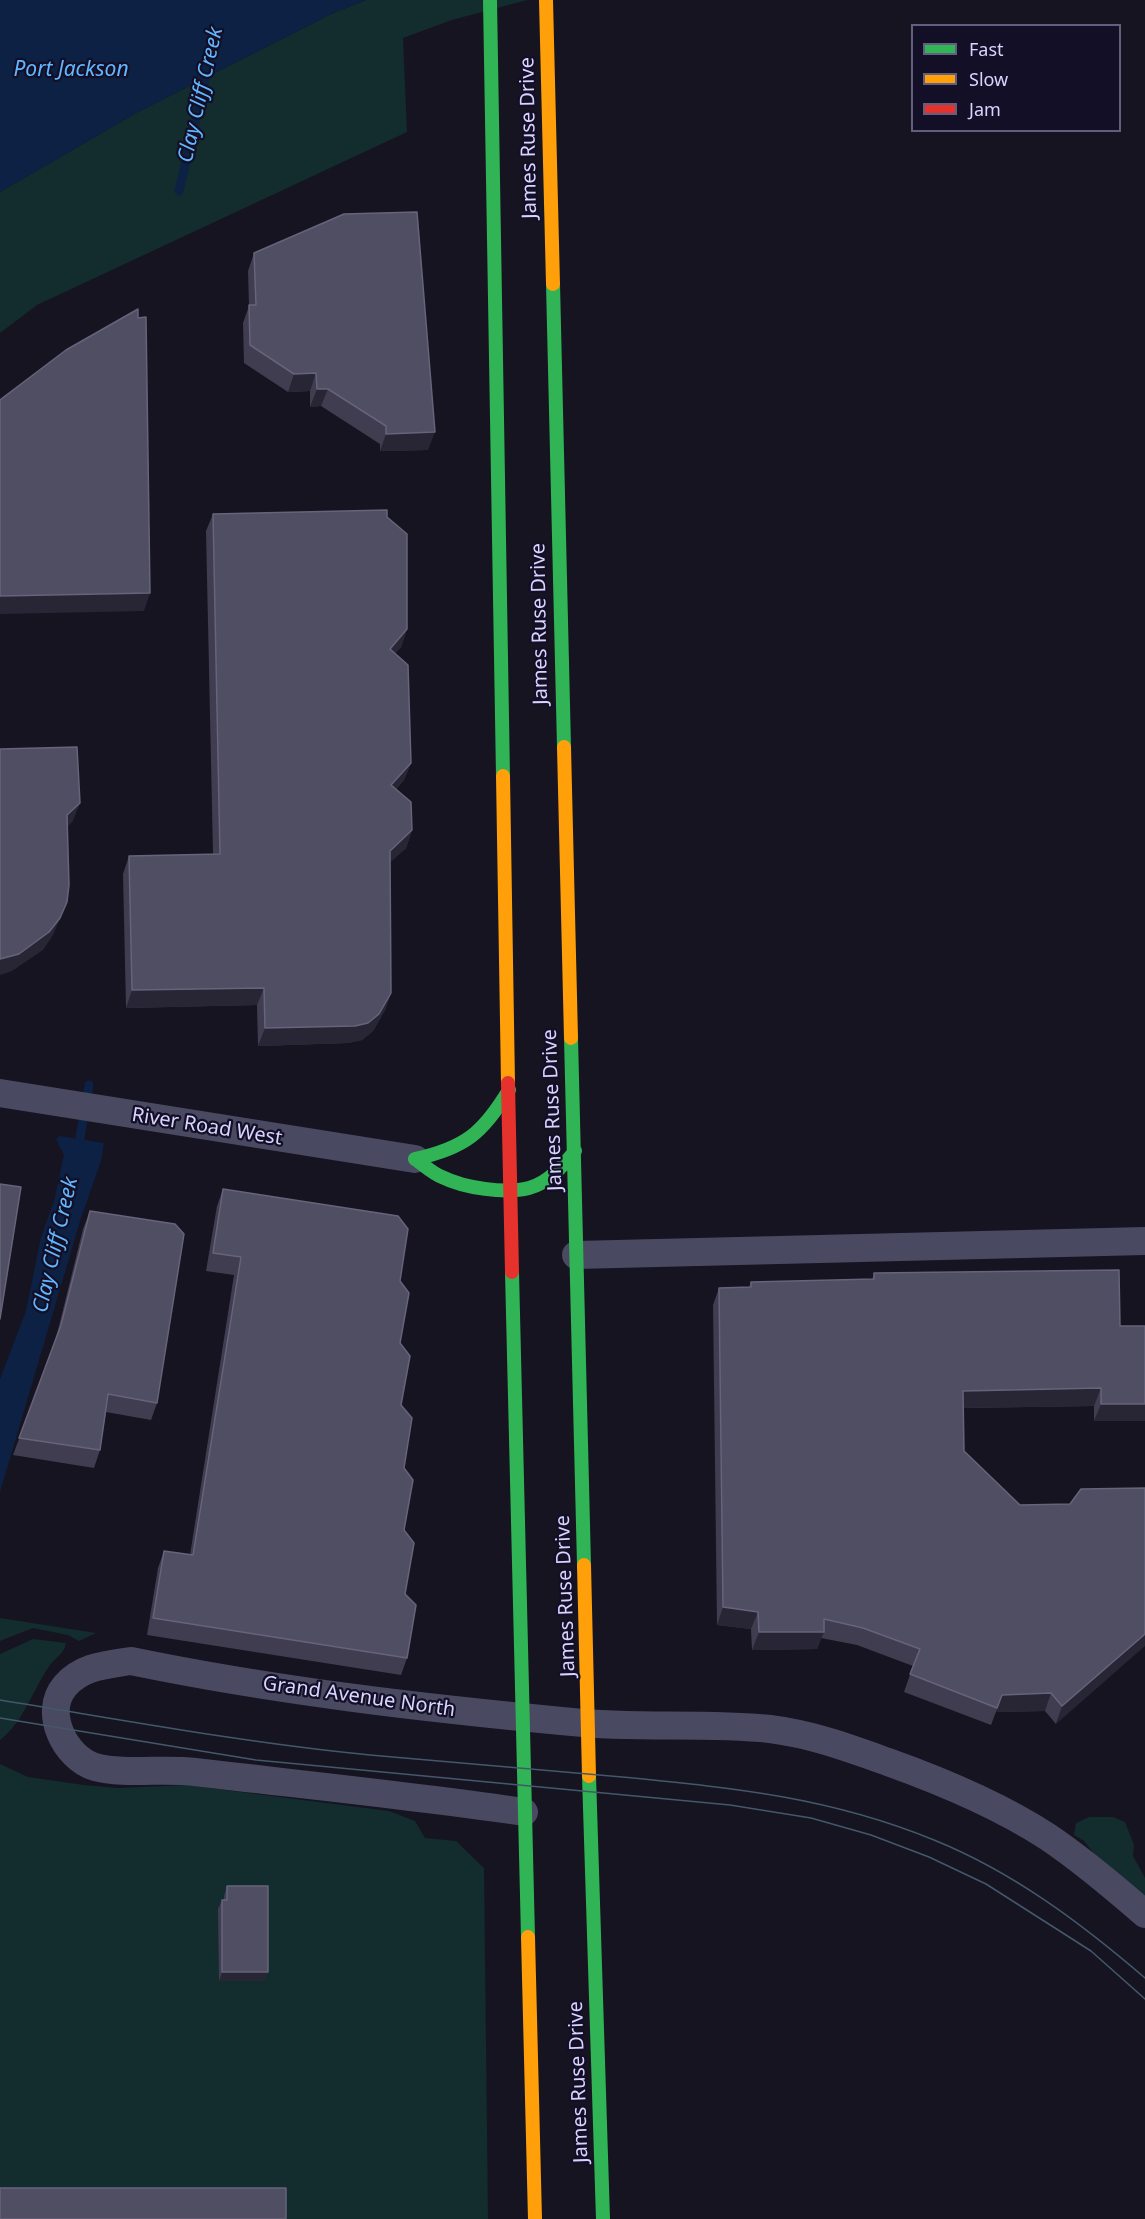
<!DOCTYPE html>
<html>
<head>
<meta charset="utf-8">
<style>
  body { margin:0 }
  #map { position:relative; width:1145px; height:2219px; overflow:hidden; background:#161421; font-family:"Noto Sans",sans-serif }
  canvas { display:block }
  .legend { position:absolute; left:911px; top:24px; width:210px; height:108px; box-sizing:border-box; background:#130f26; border:2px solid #625e7d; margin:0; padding:8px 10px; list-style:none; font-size:18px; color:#d9d4ff }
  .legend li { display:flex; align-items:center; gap:12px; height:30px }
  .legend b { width:30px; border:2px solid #625e7d }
</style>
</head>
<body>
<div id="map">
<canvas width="1145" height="2219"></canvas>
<ul class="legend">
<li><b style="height:8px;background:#30b455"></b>Fast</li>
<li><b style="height:8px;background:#ff9f0a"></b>Slow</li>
<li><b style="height:8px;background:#e5322d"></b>Jam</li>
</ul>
</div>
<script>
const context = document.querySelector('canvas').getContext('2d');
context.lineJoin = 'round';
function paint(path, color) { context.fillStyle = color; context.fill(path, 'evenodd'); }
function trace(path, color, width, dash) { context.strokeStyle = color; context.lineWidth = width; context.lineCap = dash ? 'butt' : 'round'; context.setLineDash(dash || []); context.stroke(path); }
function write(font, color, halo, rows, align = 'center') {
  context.font = font + ' "Noto Sans",sans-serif'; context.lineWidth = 4.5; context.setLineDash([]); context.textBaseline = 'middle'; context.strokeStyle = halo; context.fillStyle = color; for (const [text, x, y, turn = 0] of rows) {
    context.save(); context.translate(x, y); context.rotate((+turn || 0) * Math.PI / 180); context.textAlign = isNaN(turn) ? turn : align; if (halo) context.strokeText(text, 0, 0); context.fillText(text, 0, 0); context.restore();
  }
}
const green = new Path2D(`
  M 366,0 L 527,0 L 452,20 L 403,38 L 407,132 L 37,305 L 0,333 L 0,192 L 136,113 L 331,14 Z
  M 0,1618 L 96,1633 L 79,1641 L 68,1635 L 33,1628 L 0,1641 Z
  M 33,1639 L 66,1643 C 64,1654 57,1656 50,1665 C 33,1689 24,1722 0,1740 L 0,1654 Z
  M 0,1764 L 28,1777 L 84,1785 L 118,1788 L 186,1785 L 389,1811 L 415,1821 L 425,1838 L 456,1841 L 484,1868 L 488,2219 L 0,2219 Z
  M 1089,1817 L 1113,1817 L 1125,1822 L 1134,1845 L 1133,1856 L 1145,1878 L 1145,1904 L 1113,1878 L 1084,1841 L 1074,1835 L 1076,1823 Z`);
const water = new Path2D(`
  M 0,0 L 366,0 L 331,14 L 136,113 L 0,192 Z
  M 60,1136 L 104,1143 L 101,1161 L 81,1218 L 0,1492 L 0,1379 L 26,1311 L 41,1237 L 54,1201 L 64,1155 L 56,1139 Z`);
const stream = new Path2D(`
  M 179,191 L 208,67
  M 78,1149 L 89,1085`);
const street = new Path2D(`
  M 0,1093 L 415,1159
  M 576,1255 L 1145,1241
  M 524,1812 C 415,1796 305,1785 195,1772 C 164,1768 124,1775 95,1767 C 64,1757 43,1712 65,1686 C 82,1666 106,1665 131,1661 C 276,1691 424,1708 572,1722 C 638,1729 704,1722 770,1729 C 811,1734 849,1748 888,1762 C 944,1782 999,1805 1048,1837 C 1082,1860 1114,1887 1145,1914`);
const fast = new Path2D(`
  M 490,0 L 503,776
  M 553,284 L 564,747
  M 571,1038 L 584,1565
  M 415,1159 C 424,1165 432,1173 442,1177 C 464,1188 505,1194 529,1188 C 548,1183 563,1166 575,1151
  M 415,1159 C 465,1148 483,1133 509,1090
  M 512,1272 L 528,1937
  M 589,1776 L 603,2219`);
const slow = new Path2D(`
  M 546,0 L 553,284
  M 564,747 L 571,1038
  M 503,776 L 508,1083
  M 584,1565 L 589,1776
  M 528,1937 L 535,2219`);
const jam = new Path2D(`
  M 508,1083 L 512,1272`);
const tram = new Path2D(`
  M 0,1700 C 123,1720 246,1743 370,1755 C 454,1763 538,1770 622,1777 C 734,1788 829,1797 934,1840 C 1013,1872 1081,1923 1145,1978
  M 0,1718 L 256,1760 L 730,1805 L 811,1818 L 871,1835 L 929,1857 L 986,1884 L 1091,1951 L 1145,1999`);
const wall = new Path2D(`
  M 254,253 L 428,450 L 380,451 L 380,444 L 321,406 L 310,407 L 310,391 L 288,392 L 244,363 L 243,323 L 249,306 L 248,271 Z
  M 213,514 L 387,517 L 407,629 L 401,647 L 395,653 L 411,763 L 404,780 L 396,789 L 412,830 L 406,848 L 390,862 L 391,993 L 385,1010 L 373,1031 L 362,1040 L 348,1043 L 258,1046 L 257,1005 L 126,1008 L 123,874 L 129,856 L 213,854 L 206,531 Z
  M 223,1189 L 400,1281 L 404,1530 L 407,1658 L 401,1675 L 147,1635 L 158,1568 L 164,1551 L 190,1555 L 234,1275 L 206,1271 L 217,1206 Z
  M 90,1211 L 157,1403 L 151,1420 L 106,1412 L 100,1450 L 94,1468 L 13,1455 L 55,1342 L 83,1229 Z
  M 874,1273 L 1120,1326 L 1145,1326 L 1094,1421 L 1094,1406 L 964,1408 L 964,1451 L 1020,1505 L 1070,1504 L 1145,1488 L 1056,1724 L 1045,1711 L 996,1712 L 991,1725 L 904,1692 L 913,1666 L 857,1645 L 821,1638 L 817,1649 L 752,1650 L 751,1629 L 717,1625 L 713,1305 L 719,1288 L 749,1287 L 751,1282 L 872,1280 Z
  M 227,1886 L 268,1972 L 264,1981 L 219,1981 L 218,1909 L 222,1900 L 224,1900 L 224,1896 Z`);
const shadedWall = new Path2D(`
  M 316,373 L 310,391 L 288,392 L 294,374 Z
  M 317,389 L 328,389 L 321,406 L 310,407 Z
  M 435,432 L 428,450 L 380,451 L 386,434 Z
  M 150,593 L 144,611 L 0,614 L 0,596 Z
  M 407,629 L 401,647 L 383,666 L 390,649 Z
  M 411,763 L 404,780 L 384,802 L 391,785 Z
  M 80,803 L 73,821 L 61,833 L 67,815 Z
  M 412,830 L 406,848 L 384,868 L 390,851 Z
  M 67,902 L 53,935 L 43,950 L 12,971 L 0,975 L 0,959 Z
  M 264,988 L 257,1005 L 126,1008 L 132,990 Z
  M 391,993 L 385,1010 L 373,1031 L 362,1040 L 348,1043 L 258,1046 L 265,1028 Z
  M 1101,1388 L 1094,1406 L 957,1408 L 963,1391 Z
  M 1101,1404 L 1145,1404 L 1145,1421 L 1094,1421 Z
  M 723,1607 L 758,1612 L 751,1629 L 717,1625 Z
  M 759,1632 L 824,1632 L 817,1649 L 752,1650 Z
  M 1145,1634 L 1145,1646 L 1056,1724 L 1062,1706 Z
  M 1051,1693 L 1045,1711 L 996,1712 L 991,1725 L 1002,1695 Z
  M 222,1972 L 268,1972 L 264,1981 L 219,1981 Z`);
const building = new Path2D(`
  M 417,212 L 435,432 L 386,434 L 386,426 L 328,389 L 317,389 L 316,373 L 294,374 L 250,345 L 249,305 L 256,305 L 254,253 L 344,214 Z
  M 138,309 L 138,318 L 146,317 L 150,593 L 0,596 L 0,400 L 66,350 Z
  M 387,510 L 387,517 L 407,534 L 407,629 L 390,649 L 408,665 L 411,763 L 391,785 L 411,802 L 412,830 L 390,851 L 391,993 L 379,1014 L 368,1023 L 355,1026 L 265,1028 L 264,988 L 132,990 L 129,856 L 220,854 L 213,514 Z
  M 77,747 L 80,803 L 67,815 L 69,885 L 67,902 L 60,918 L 49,932 L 19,954 L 0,959 L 0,749 Z
  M 0,1184 L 21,1187 L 0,1319 Z
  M 223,1189 L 398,1216 L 408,1229 L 400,1281 L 409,1293 L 400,1343 L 410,1356 L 401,1405 L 412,1418 L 404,1468 L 413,1480 L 404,1530 L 414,1543 L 405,1594 L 416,1605 L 407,1658 L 153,1618 L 164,1551 L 193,1555 L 241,1257 L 213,1253 Z
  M 90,1211 L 175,1224 L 184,1234 L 157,1403 L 108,1394 L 100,1450 L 19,1438 L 61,1325 Z
  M 1119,1270 L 1120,1326 L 1145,1326 L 1145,1404 L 1101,1404 L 1101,1388 L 963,1391 L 964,1451 L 1020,1505 L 1070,1504 L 1081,1489 L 1145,1488 L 1145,1634 L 1062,1706 L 1051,1693 L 1002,1695 L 997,1708 L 910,1674 L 920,1649 L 863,1628 L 824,1619 L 824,1632 L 759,1632 L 758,1612 L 723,1607 L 719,1288 L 751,1287 L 751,1282 L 874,1279 L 874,1273 Z
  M 227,1886 L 268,1886 L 268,1972 L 222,1972 L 222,1900 L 227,1900 Z
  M 0,2188 L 286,2188 L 286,2219 L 0,2219 Z`);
const streetNames = [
  ["James Ruse Drive",529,138,-91],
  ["James Ruse Drive",540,624,-91],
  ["James Ruse Drive",553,1110,-92],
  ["River Road West",207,1127,9],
  ["James Ruse Drive",566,1596,-92],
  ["Grand Avenue North",359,1697,8],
  ["James Ruse Drive",579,2082,-92]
];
const waterNames = [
  ["Port Jackson",71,70],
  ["Clay Cliff Creek",201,95,-77],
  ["Clay Cliff Creek",56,1245,-77]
];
paint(green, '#132c2d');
paint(water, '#0d2144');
trace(stream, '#0d2144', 9);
trace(street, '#4a4962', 28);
trace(fast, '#30b455', 14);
trace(slow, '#ff9f0a', 14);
trace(jam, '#e5322d', 14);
trace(tram, '#43596b', 1.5);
paint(wall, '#403d50');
paint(shadedWall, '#282635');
paint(building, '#504e63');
trace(building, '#66637b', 1.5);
write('20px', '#d9d4ff', '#130f26', streetNames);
write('italic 21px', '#62b6ff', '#130f26', waterNames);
</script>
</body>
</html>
